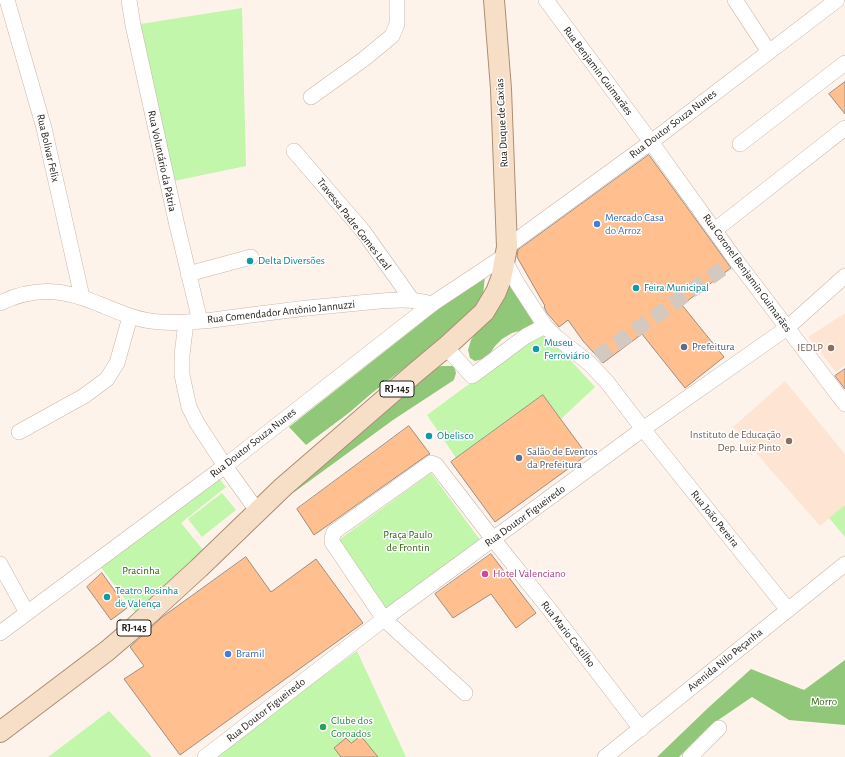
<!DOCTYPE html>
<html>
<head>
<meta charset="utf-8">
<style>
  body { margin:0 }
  canvas { display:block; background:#fef3eb }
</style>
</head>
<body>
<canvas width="845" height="757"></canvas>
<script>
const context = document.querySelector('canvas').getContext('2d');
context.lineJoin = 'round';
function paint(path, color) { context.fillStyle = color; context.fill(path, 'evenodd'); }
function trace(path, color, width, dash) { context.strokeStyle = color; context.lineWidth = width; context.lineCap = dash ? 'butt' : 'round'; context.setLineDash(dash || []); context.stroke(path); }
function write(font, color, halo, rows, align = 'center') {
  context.font = font + ' "Alegreya Sans",sans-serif'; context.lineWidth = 3; context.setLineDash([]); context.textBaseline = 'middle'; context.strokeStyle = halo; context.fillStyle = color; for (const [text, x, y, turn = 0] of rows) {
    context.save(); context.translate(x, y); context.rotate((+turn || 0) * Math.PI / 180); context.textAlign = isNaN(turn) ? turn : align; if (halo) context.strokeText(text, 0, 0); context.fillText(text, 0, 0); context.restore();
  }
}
const built = new Path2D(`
  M 845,313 L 845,365 L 836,372 L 808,337 Z
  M 785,381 L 845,454 L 845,506 L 820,526 L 733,427 Z`);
const green = new Path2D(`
  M 242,8 L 246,166 L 174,181 L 142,30 L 134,25 Z
  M 543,330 L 595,387 L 561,419 L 543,395 L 456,458 L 427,415 L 465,387 L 507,360 Z
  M 431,473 L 480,540 L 385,609 L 336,542 Z
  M 218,477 L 226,487 L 181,523 L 204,551 L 138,616 L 99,565 Z
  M 222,493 L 236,510 L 202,537 L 188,519 Z
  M 845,505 L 845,537 L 829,518 Z
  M 357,651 L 406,757 L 213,757 Z
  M 109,711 L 152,757 L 48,757 Z`);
const forest = new Path2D(`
  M 485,276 L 483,295 L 465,321 L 372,393 L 350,412 L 306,445 L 289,427 L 436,311 Z
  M 508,283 L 523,303 L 534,322 L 530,328 L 512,333 L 502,339 L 495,346 L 491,352 L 483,359 L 475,361 L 470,358 L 468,350 L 471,340 Z
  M 441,366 L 454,366 L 456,373 L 454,380 L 393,420 L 293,493 L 304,480 L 432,370 Z
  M 845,660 L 845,725 L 789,720 L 752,697 L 711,725 L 679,757 L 657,757 L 709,707 L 751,669 L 804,690 Z`);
const building = new Path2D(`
  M 845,82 L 845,114 L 829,94 Z
  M 649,155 L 731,268 L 682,305 L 724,357 L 685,388 L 642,334 L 603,363 L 583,341 L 568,320 L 559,327 L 547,313 L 544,307 L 545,306 L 517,257 L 518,250 Z
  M 845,369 L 845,389 L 835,376 Z
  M 543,395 L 587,455 L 495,522 L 451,462 Z
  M 409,426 L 430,454 L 426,456 L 314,535 L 297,509 Z
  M 491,554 L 536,613 L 516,628 L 491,594 L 453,618 L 435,594 Z
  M 246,557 L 271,592 L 316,559 L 363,623 L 180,755 L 124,679 L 144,666 L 130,647 L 161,618 Z
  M 102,573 L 127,608 L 111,620 L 87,587 Z
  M 361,736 L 378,757 L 341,757 L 334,748 L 346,738 L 351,743 Z`);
const minorTunnel = new Path2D(`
  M 597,357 L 729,264`);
const minor = new Path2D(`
  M 7,0 L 44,128 L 82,297
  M 129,0 L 133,25 L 176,221 L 200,321
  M 546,0 L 651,142 L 735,259 L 845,404
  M 735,0 L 769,52
  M 311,97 L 364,59 L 392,36 L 397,24 L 397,0
  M 740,144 L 845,63
  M 294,151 L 363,231 L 412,300
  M 715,230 L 845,128
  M 507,247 L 651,142 L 837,0
  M 505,261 L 517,283 L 545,326 L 556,337 L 589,363 L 607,382 L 643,429 L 788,610
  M 188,274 L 251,257
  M 0,303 C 35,286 64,289 99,304 C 119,312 138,321 160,322 C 190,324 220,319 251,315 C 287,310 323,306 359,303 C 383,301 408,297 432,304
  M 186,322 L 182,355 L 182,375 L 189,407 L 197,423 L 225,466 L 258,512
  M 446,347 L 472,376 L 526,336 L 545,326
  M 19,432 L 84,396 L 107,379 L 117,363 L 130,317
  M 0,564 L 27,613
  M 0,633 L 225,466 L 432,304 L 506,255
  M 465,693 L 384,619 L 332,542 L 332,538 L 334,532 L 431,463 L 436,465 L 493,539 L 546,605 L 641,729
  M 205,757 L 384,619 L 643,429 L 787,328 L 845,276
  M 605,757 L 845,564
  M 690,757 L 719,728`);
const major = new Path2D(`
  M 0,732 L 107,651 L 128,633 L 199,568 L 283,487 L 416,372 L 446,347 L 484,312 L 496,292 L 501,279 L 507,247 L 501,89 L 494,0`);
const markers = [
  [597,224,4,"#3f7fe0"],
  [250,261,4,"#0f9aa8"],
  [636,288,4,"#0f9aa8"],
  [684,347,4,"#5c6f8a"],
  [831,348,4,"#8d6e63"],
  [536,349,4,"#0f9aa8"],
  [429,436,4,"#0f9aa8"],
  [789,441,4,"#8d6e63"],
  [519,458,4,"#5c6f8a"],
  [485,574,4,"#d1479c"],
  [107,597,4,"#0f9aa8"],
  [228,654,4,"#3f7fe0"],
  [323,727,4,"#2e9e5b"]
];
const shields = [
  [397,389,34],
  [134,628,34]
];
const shieldNames = [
  ["RJ-145",397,389],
  ["RJ-145",134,628]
];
const streetNames = [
  ["Rua Benjamin Guimarães",598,71,53],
  ["Rua Duque de Caxias",502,123,-93],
  ["Rua Doutor Souza Nunes",673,124,-37],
  ["Rua Bolivar Felix",48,148,77],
  ["Rua Voluntário da Pátria",162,161,78],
  ["Travessa Padre Gomes Leal",354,224,52],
  ["Rua Coronel Benjamin Guimarães",747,273,54],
  ["Rua Comendador Antônio Jannuzzi",281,312,-6],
  ["Rua Doutor Souza Nunes",253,443,-38],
  ["Rua Doutor Figueiredo",525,516,-36],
  ["Rua João Pereira",715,519,51],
  ["Rua Mario Castilho",568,634,52],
  ["Avenida Nilo Peçanha",725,660,-39],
  ["Rua Doutor Figueiredo",266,710,-38]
];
const shopNames = [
  ["Mercado Casa",605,218],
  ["do Arroz",605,231],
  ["Bramil",236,654]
];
const cultureNames = [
  ["Delta Diversões",258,261],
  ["Feira Municipal",644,288],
  ["Museu",544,343],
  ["Ferroviário",544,356],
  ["Obelisco",437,436],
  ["Teatro Rosinha",115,591],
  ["de Valença",115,604]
];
const serviceNames = [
  ["Prefeitura",692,347],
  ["Salão de Eventos",527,452],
  ["da Prefeitura",527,465]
];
const educationNames = [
  ["IEDLP",823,348],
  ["Instituto de Educação",781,435],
  ["Dep. Luiz Pinto",781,448]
];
const parkNames = [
  ["Praça Paulo",408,535],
  ["de Frontin",408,548],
  ["Pracinha",141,571],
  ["Morro",824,702]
];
const hotelNames = [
  ["Hotel Valenciano",493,574]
];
const leisureNames = [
  ["Clube dos",331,721],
  ["Coroados",331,734]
];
paint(built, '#fee5d3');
paint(green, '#c1f6ab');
paint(forest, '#91c779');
paint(building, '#ffbf8f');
trace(building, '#9e8e82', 1);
trace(minorTunnel, '#d3c9c1', 15, [15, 8]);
trace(minor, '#c7b6a9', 16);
trace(major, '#ab8e72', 22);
trace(minor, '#fff', 15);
trace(major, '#f7dfc7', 20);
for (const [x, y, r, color] of markers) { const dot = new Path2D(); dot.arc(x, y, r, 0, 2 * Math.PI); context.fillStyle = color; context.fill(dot); trace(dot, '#fff', 1.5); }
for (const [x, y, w] of shields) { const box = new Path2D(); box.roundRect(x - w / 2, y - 8, w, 16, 3); context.fillStyle = '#fff'; context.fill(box); trace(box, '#26201b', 1); }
write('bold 10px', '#26201b', null, shieldNames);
write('11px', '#26201b', '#fff', streetNames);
write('11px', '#366cbe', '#fff', shopNames, 'left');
write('11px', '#0d838f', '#fff', cultureNames, 'left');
write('11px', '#4e5e75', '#fff', serviceNames, 'left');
write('11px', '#785e54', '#fff', educationNames, 'right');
write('11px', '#326415', '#fff', parkNames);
write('11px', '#b23c85', '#fff', hotelNames, 'left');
write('11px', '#27864d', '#fff', leisureNames, 'left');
</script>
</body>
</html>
